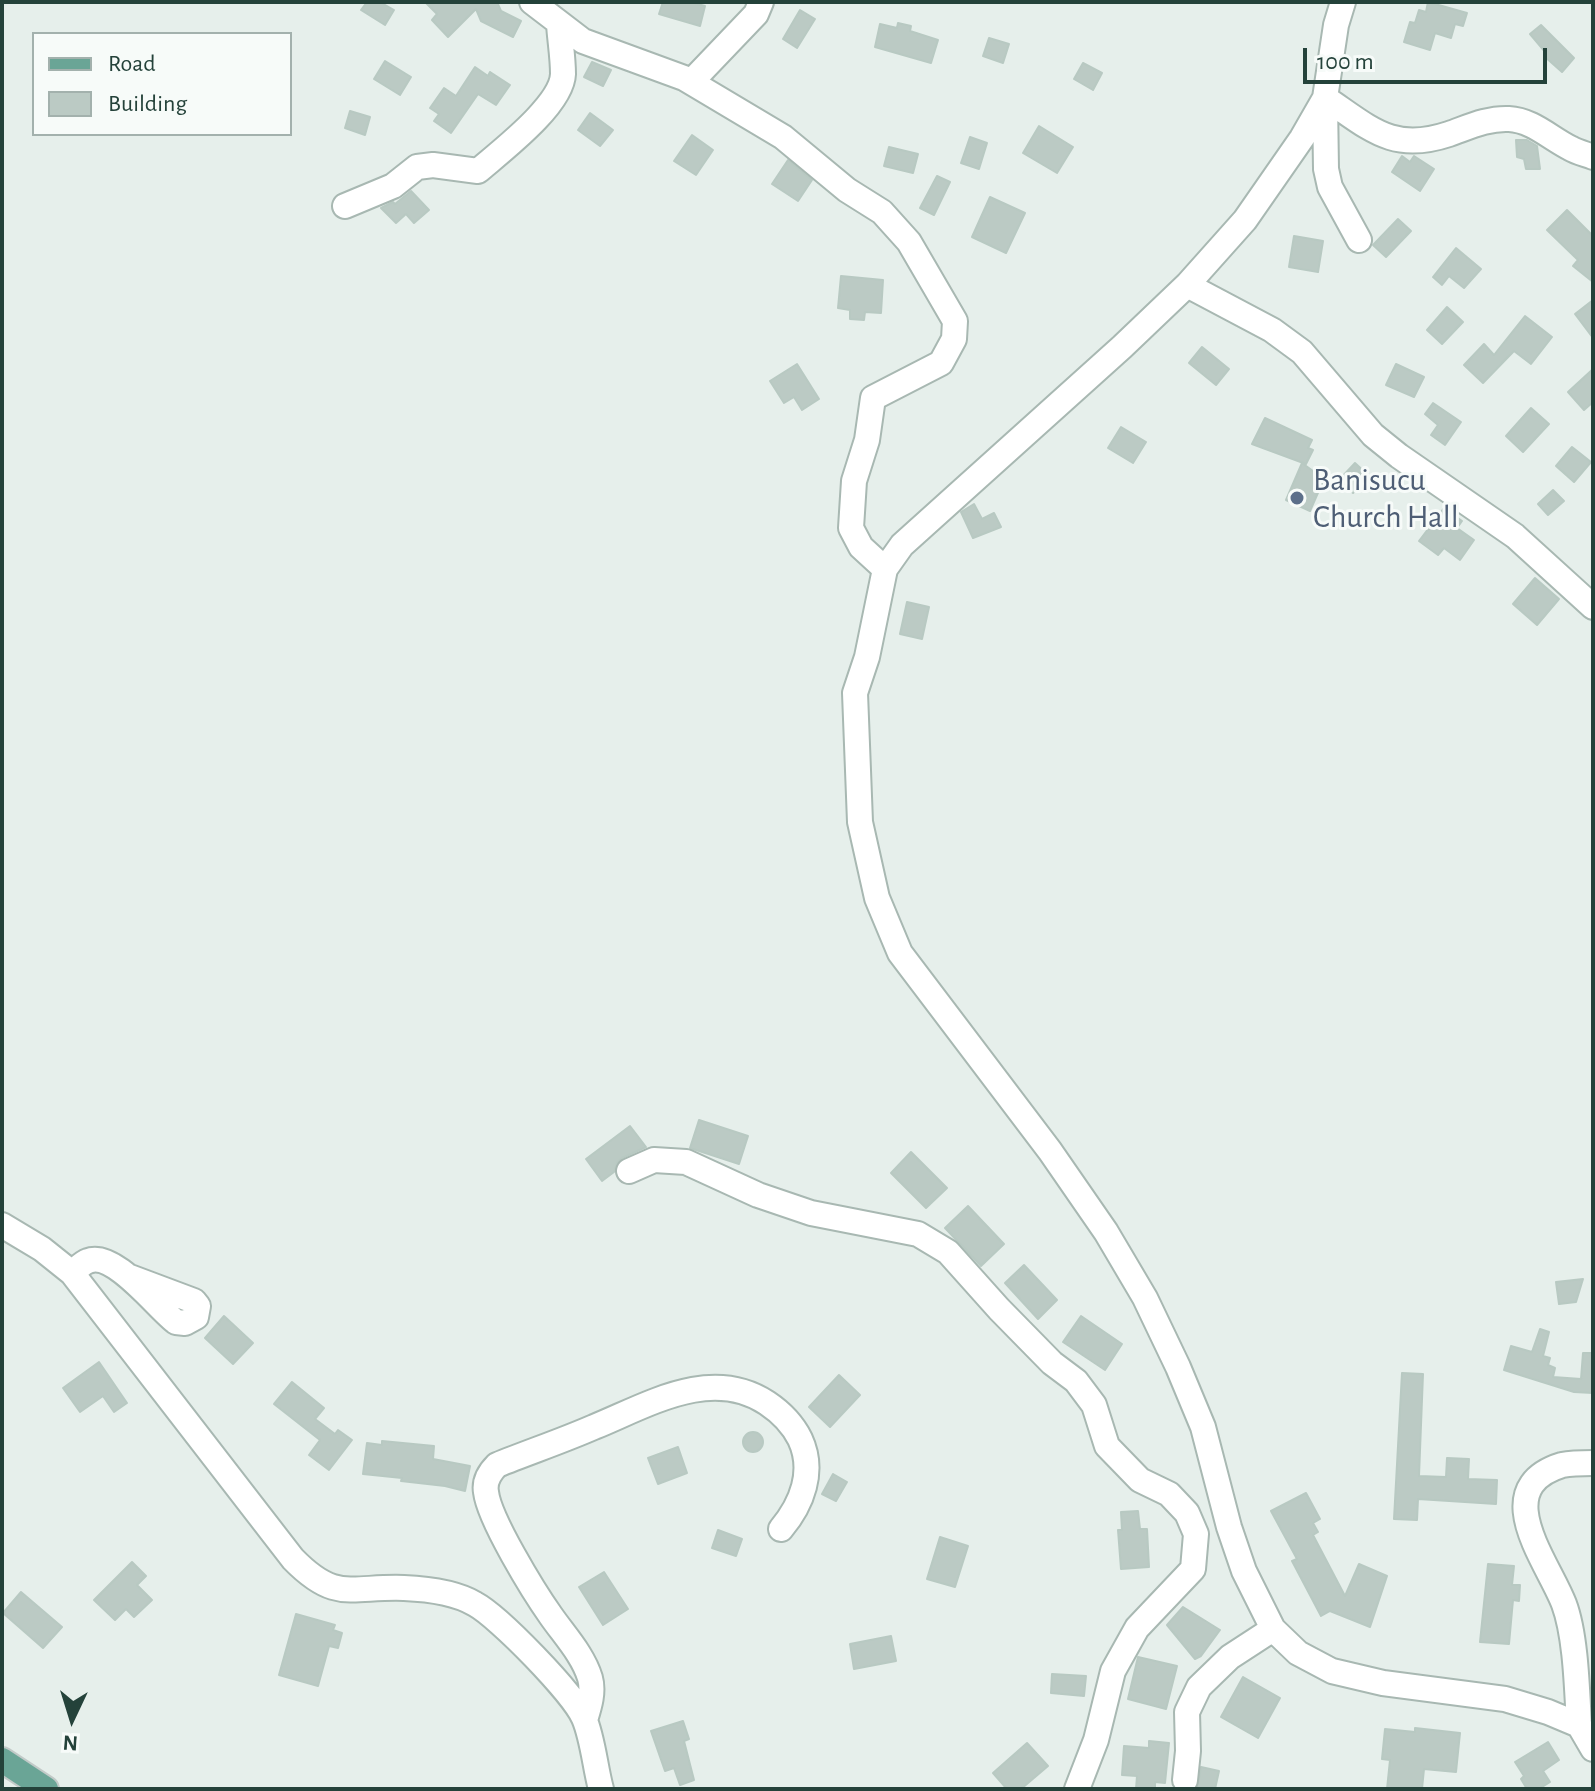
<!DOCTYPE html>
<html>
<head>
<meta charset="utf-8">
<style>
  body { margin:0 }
  #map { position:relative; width:1595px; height:1791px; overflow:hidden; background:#e6efeb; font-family:"Alegreya Sans",sans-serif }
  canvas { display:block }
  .frame { position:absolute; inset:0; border:4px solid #24423a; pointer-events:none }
  .legend { position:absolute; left:32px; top:32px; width:260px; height:104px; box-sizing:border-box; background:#f7fbf9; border:2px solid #a3b1ad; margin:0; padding:10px 14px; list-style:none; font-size:24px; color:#24423a }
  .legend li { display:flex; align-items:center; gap:16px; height:40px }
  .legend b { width:40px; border:2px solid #a3b1ad }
  .north { position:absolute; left:32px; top:1679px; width:80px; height:80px; -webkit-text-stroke:6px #f7fbf9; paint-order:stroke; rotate:184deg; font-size:22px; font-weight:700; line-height:32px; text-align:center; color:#24423a }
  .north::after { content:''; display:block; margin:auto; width:28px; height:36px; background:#24423a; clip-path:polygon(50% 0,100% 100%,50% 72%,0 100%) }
  .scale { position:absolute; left:1303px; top:48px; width:244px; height:36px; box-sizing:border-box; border:4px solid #24423a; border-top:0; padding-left:10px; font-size:24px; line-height:28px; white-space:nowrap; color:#24423a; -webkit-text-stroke:6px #f7fbf9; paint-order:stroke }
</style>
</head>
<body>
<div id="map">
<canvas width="1595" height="1791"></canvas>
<div class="frame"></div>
<ul class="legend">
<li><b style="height:10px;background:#6aa596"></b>Road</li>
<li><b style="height:22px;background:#bbcac4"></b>Building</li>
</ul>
<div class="north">N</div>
<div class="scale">100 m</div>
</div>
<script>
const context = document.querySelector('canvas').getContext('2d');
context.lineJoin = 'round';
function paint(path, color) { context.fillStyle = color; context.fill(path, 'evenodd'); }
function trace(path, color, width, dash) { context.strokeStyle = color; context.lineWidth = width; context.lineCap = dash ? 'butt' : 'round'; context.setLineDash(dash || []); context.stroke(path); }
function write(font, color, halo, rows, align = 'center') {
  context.font = font + ' "Alegreya Sans",sans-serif'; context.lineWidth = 6; context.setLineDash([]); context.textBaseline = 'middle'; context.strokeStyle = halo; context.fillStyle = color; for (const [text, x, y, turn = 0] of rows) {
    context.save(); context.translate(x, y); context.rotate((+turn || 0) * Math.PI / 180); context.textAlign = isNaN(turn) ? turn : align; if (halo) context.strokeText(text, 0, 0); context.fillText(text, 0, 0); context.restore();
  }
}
const building = new Path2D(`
  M 367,2 L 380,2 L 394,10 L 385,25 L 361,10 Z
  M 425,2 L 497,2 L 501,11 L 521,21 L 513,37 L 481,21 L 476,9 L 448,37 L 432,20 L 437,14 Z
  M 663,2 L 690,2 L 705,6 L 700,26 L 659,14 Z
  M 1428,2 L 1467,13 L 1463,26 L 1455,24 L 1451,38 L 1435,33 L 1430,50 L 1404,42 L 1410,22 L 1415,23 L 1419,10 L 1426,12 Z
  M 800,10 L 815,19 L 797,48 L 783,39 Z
  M 898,23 L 911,26 L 910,31 L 938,40 L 931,63 L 875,47 L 880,24 L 897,28 Z
  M 1541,25 L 1574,58 L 1562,72 L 1544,56 L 1546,53 L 1530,34 Z
  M 989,38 L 1009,44 L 1003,63 L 983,56 Z
  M 385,61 L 411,77 L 400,95 L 374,79 Z
  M 592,62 L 611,70 L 603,86 L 584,77 Z
  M 1083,63 L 1102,73 L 1093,90 L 1074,79 Z
  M 475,67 L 488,76 L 490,72 L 510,85 L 496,105 L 478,94 L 451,133 L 434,121 L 439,114 L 430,108 L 444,88 L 456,96 Z
  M 350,111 L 370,117 L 365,135 L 345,128 Z
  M 590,113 L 613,130 L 600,146 L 578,130 Z
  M 1039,126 L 1073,147 L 1057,173 L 1023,153 Z
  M 692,135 L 713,150 L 696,175 L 674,161 Z
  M 970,137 L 987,143 L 979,169 L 961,163 Z
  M 1516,140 L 1527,140 L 1537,146 L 1540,169 L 1526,169 L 1524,159 L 1517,157 Z
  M 889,147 L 918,154 L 913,173 L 884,166 Z
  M 1402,156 L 1410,162 L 1414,156 L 1434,169 L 1420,191 L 1392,172 Z
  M 788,160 L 812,180 L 798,201 L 772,184 Z
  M 937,176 L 950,182 L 934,215 L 920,208 Z
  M 411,191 L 429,210 L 414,223 L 406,214 L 396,223 L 381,208 L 393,202 L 395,204 Z
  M 990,197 L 1025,213 L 1006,253 L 972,237 Z
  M 1567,210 L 1593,236 L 1593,282 L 1573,266 L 1578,260 L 1547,230 Z
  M 1398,219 L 1411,231 L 1386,257 L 1373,245 Z
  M 1294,236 L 1323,241 L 1318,272 L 1289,267 Z
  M 1456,248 L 1481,269 L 1464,288 L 1449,276 L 1442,285 L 1433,277 Z
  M 841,276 L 883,280 L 881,313 L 865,312 L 864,320 L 850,319 L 850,310 L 838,308 Z
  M 1593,300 L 1593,338 L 1575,314 Z
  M 1447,307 L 1463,322 L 1442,344 L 1427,330 Z
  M 1525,316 L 1552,337 L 1531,364 L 1514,351 L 1483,383 L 1464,365 L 1484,344 L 1494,355 Z
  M 1202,347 L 1229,369 L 1216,385 L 1189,363 Z
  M 797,364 L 819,399 L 802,410 L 794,397 L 784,403 L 770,381 Z
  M 1396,364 L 1424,377 L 1414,397 L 1386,385 Z
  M 1593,369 L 1593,402 L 1584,410 L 1568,392 Z
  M 1433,403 L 1461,422 L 1445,445 L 1431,435 L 1438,425 L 1425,414 Z
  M 1531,408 L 1549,424 L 1523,452 L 1506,436 Z
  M 1265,418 L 1312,440 L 1308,448 L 1313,450 L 1306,464 L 1252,444 Z
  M 1121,427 L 1146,442 L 1133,463 L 1108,448 Z
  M 1572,447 L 1591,462 L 1574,482 L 1556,466 Z
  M 1302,463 L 1324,479 L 1310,511 L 1286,500 Z
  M 1355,463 L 1369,476 L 1353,493 L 1339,480 Z
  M 1553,490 L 1564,501 L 1548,515 L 1538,504 Z
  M 974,504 L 982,519 L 994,513 L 1001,527 L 973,538 L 961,512 Z
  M 1444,508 L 1462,521 L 1457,528 L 1474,540 L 1460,560 L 1444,548 L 1438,555 L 1419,541 Z
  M 1535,578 L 1559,599 L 1537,625 L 1513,604 Z
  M 907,602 L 929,607 L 922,639 L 900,634 Z
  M 699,1120 L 748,1136 L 739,1164 L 690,1148 Z
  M 630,1126 L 646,1147 L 622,1158 L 617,1163 L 614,1172 L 602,1181 L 586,1159 Z
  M 911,1152 L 947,1188 L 926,1208 L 891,1173 Z
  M 968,1206 L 1004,1244 L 981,1266 L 945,1228 Z
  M 1024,1265 L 1057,1300 L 1038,1319 L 1005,1283 Z
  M 1583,1279 L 1576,1302 L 1559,1304 L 1556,1282 Z
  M 224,1316 L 253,1343 L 233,1364 L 205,1338 Z
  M 1081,1316 L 1122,1344 L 1105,1370 L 1063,1342 Z
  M 1540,1329 L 1549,1332 L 1543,1356 L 1550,1358 L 1548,1365 L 1555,1368 L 1553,1377 L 1581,1379 L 1583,1353 L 1593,1353 L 1593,1393 L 1574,1392 L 1504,1370 L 1511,1346 L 1532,1352 Z
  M 99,1362 L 127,1403 L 114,1412 L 103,1396 L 80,1412 L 63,1388 Z
  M 1402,1373 L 1423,1374 L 1419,1476 L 1446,1477 L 1447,1458 L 1469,1459 L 1468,1479 L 1497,1480 L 1496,1504 L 1418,1499 L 1417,1520 L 1394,1519 Z
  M 839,1375 L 860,1395 L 830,1427 L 809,1407 Z
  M 292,1382 L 324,1408 L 315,1419 L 335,1434 L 338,1430 L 352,1440 L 329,1470 L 309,1455 L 320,1440 L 274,1404 Z
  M743 1442a10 10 0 1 1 20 0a10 10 0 1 1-20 0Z
  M 382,1441 L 434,1446 L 433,1459 L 470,1466 L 465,1491 L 445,1486 L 401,1481 L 402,1478 L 363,1474 L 367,1443 L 382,1445 Z
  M 678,1447 L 687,1473 L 658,1484 L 648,1458 Z
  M 833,1474 L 847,1482 L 836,1501 L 822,1494 Z
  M 1306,1493 L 1320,1519 L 1313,1523 L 1318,1532 L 1313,1535 L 1345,1596 L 1359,1564 L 1387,1576 L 1370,1627 L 1330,1611 L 1321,1616 L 1292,1561 L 1297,1559 L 1271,1511 Z
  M 1138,1511 L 1140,1529 L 1147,1529 L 1149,1567 L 1121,1569 L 1118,1530 L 1122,1530 L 1121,1512 Z
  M 718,1530 L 742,1539 L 736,1556 L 712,1548 Z
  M 940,1537 L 968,1546 L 955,1587 L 927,1579 Z
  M 132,1562 L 146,1576 L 137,1585 L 152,1600 L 134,1617 L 126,1609 L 115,1620 L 94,1600 Z
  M 1488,1564 L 1514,1566 L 1512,1585 L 1520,1585 L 1519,1601 L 1513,1600 L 1509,1644 L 1480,1642 Z
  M 604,1572 L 628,1609 L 603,1625 L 579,1587 Z
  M 21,1592 L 62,1627 L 43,1648 L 3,1613 Z
  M 1183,1607 L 1220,1630 L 1201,1656 L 1195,1659 L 1167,1625 Z
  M 296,1614 L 335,1625 L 333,1630 L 342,1633 L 338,1648 L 329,1646 L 318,1686 L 279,1675 Z
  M 891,1636 L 896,1661 L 854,1669 L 850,1644 Z
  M 1138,1657 L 1177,1666 L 1166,1709 L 1128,1699 Z
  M 1052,1674 L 1086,1676 L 1084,1696 L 1051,1693 Z
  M 1243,1677 L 1280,1698 L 1258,1738 L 1221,1717 Z
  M 683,1721 L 689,1739 L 684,1741 L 694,1780 L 680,1785 L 674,1768 L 665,1771 L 651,1731 Z
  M 1415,1728 L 1460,1733 L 1456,1772 L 1424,1769 L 1422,1789 L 1387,1789 L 1390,1760 L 1382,1759 L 1385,1729 L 1415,1732 Z
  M 1149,1741 L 1169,1743 L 1165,1783 L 1155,1782 L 1155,1789 L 1136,1789 L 1137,1776 L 1122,1775 L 1124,1746 L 1149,1748 Z
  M 1548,1742 L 1559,1760 L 1543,1771 L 1550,1782 L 1539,1789 L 1527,1789 L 1521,1779 L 1524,1776 L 1515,1762 Z
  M 1027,1743 L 1048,1766 L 1021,1789 L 1007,1789 L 993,1773 Z
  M 1201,1767 L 1219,1771 L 1215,1789 L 1197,1789 Z`);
const minor = new Path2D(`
  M 532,2 L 583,41 L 684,78 L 783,137 L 847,190 L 882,212 L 909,242 L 955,321 L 954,339 L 941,363 L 873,398 L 867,440 L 854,481 L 851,528 L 861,547 L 885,569
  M 1343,2 L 1336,25 L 1325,98 L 1302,138 L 1245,220 L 1187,285 L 1122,347 L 902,545 L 885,569 L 867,657 L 855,693 L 860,822 L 877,898 L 900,953 L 1050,1151 L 1106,1232 L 1145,1298 L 1178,1367 L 1203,1427 L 1229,1527 L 1244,1571 L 1273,1629 L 1298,1653 L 1332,1671 L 1383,1683 L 1505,1699 L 1548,1712 L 1579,1725 L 1593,1749
  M 691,82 L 756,14 L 761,2
  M 1325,98 C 1370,128 1392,153 1449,134 C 1469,127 1487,118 1509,119 C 1532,120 1550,138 1570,148 C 1577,152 1585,154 1593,157
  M 1325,101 L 1326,169 L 1330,187 L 1359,240
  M 345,206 L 393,186 L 417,167 L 433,165 L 478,171 C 501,151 562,105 563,74 C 563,57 560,40 559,24
  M 1187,285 L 1272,330 L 1302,352 L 1373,435 L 1399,456 L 1515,536 L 1593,607
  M 629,1171 L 654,1160 L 686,1162 L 758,1195 L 811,1213 L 918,1234 L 948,1252 L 999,1309 L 1052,1363 L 1076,1381 L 1094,1405 L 1107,1446 L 1140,1480 L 1169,1494 L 1187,1513 L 1196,1534 L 1193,1569 L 1137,1628 L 1113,1671 L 1096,1740 L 1077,1789
  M 2,1225 L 42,1249 L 72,1273 L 293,1559 C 336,1603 351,1586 404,1588 C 427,1589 455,1592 475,1604 C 499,1617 573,1693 584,1718 C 593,1739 595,1767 601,1789
  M 72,1273 C 77,1269 82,1263 88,1261 C 114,1250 157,1308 176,1322 L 185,1323 L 196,1317 L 198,1306 L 194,1301 L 130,1277
  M 585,1720 C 589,1707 594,1692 590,1678 C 583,1655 565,1636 551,1616 C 534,1592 489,1519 486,1492 C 484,1481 490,1472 497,1465 C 529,1452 562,1441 594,1427 C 648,1405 711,1366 767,1403 C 782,1413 792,1423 800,1439 C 815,1471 802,1504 781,1529
  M 1579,1725 C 1577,1691 1576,1636 1564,1604 C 1548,1562 1487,1488 1562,1465 C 1572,1463 1583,1463 1593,1463
  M 1185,1780 L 1188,1751 L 1187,1712 L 1199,1687 L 1230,1657 L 1273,1629`);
const major = new Path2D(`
  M 2,1760 L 46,1789`);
const markers = [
  [1297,498,8,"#5c6f8a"]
];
const serviceNames = [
  ["Banisucu",1313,480],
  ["Church Hall",1313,517]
];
paint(building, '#bbcac4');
trace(building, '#b8c9c2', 2);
trace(minor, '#a8b8b2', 28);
trace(major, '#c2cac8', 28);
trace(minor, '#fff', 24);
trace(major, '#6aa596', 24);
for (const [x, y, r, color] of markers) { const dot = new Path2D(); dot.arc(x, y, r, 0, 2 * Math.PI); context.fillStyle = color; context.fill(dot); trace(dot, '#f7fbf9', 3); }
write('32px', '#4e5e75', '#f7fbf9', serviceNames, 'left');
</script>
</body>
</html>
